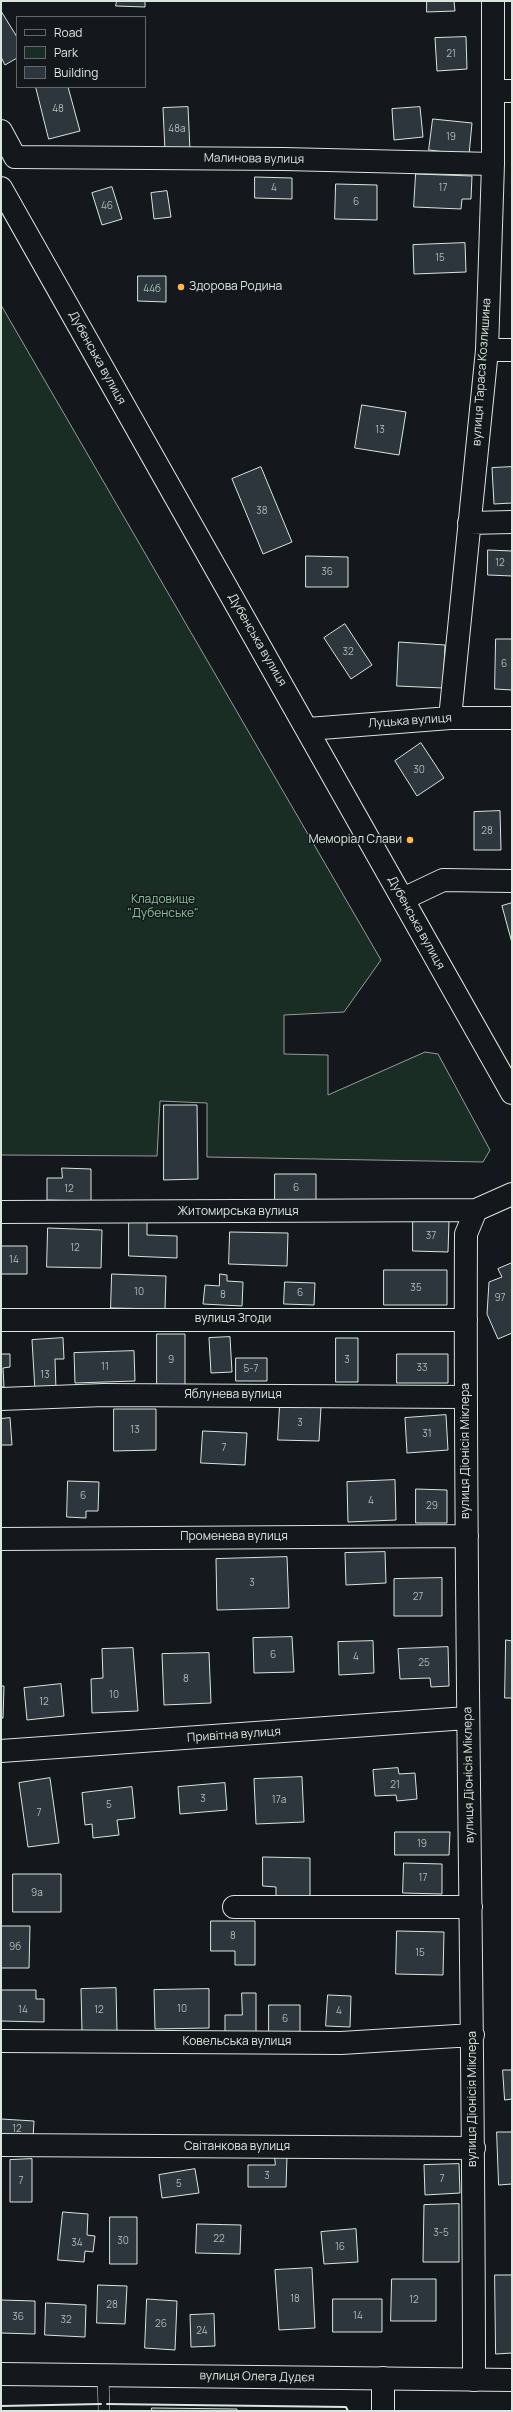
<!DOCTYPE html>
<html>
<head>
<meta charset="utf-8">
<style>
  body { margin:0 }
  #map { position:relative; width:513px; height:2412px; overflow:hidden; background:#14181c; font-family:Manrope,sans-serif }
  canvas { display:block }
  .frame { position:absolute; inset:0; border:2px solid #d8e6dc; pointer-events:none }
  .legend { position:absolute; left:16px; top:16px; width:130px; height:72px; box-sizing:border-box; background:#14181c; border:1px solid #626a69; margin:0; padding:5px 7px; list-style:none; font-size:12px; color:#d8e6dc }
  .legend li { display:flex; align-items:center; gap:8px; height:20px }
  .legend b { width:20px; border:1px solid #626a69 }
</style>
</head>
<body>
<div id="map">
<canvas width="513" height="2412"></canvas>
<div class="frame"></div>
<ul class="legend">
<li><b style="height:5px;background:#14181c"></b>Road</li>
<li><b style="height:11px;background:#1a2d24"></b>Park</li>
<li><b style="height:11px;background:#2c363c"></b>Building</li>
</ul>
</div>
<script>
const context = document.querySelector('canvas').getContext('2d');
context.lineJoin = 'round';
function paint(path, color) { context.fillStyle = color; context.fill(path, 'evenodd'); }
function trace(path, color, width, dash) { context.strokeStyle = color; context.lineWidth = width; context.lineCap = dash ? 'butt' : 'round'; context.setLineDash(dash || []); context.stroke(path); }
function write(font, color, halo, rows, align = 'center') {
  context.font = font + ' Manrope,sans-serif'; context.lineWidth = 3; context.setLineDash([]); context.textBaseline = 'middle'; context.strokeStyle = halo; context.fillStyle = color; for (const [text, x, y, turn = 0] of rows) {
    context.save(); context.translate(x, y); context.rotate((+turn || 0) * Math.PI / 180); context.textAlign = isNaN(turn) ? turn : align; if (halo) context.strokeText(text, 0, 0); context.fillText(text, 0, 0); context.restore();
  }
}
const green = new Path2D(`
  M 1,305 L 381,960 L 344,1012 L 284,1015 L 284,1054 L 328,1055 L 328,1095 L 425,1052 L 438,1054 L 490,1150 L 483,1162 L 207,1157 L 207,1103 L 160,1101 L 157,1156 L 1,1155 Z`);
const building = new Path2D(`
  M 117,1 L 145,1 L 145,7 L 116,6 Z
  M 427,1 L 454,1 L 455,11 L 427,12 Z
  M 1,11 L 17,37 L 17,58 L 5,65 L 1,57 Z
  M 466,37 L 467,69 L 437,71 L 435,38 Z
  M 36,87 L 68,87 L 80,131 L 49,139 Z
  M 188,107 L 190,150 L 165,151 L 163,108 Z
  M 420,107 L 423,137 L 394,140 L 392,109 Z
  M 433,119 L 472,123 L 469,155 L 429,150 Z
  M 416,174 L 472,176 L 471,199 L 462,199 L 461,209 L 414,207 Z
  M 255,177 L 292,178 L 292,199 L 255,198 Z
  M 336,184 L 377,185 L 377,220 L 335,219 Z
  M 112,187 L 122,219 L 102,225 L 92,193 Z
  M 167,191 L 171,217 L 154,219 L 151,193 Z
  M 465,243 L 466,272 L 414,274 L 413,245 Z
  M 138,276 L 166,276 L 166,302 L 138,301 Z
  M 362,405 L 406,412 L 399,455 L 355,448 Z
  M 261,467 L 292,542 L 263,554 L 232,479 Z
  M 512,467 L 512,503 L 494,504 L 492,468 Z
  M 488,550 L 512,551 L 512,576 L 488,575 Z
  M 306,556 L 348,557 L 348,587 L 306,587 Z
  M 345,624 L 372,665 L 351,679 L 324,638 Z
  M 496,639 L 512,639 L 512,690 L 495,689 Z
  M 399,642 L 445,645 L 443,688 L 397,686 Z
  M 421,743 L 444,778 L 417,796 L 395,761 Z
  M 500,811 L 501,850 L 474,850 L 474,812 Z
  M 512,903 L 512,943 L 502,906 Z
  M 164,1105 L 197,1105 L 198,1179 L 164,1180 Z
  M 62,1168 L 91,1169 L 91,1201 L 47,1200 L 47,1178 L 62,1178 Z
  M 275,1174 L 316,1174 L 316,1201 L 275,1202 Z
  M 413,1220 L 449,1221 L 448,1252 L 413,1251 Z
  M 129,1221 L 147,1221 L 147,1235 L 177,1236 L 177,1258 L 129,1256 Z
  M 48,1228 L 102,1230 L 101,1268 L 47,1267 Z
  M 230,1232 L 288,1233 L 287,1266 L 229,1264 Z
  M 1,1246 L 27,1246 L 27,1274 L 1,1274 Z
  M 512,1263 L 512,1333 L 498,1339 L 487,1314 L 489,1282 L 502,1277 L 498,1269 Z
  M 384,1270 L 447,1270 L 447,1305 L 384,1305 Z
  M 112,1274 L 166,1276 L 165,1309 L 111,1308 Z
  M 220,1274 L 227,1275 L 227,1281 L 243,1282 L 242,1306 L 203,1304 L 205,1285 L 219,1286 Z
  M 285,1282 L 315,1283 L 314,1305 L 284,1304 Z
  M 157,1334 L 185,1334 L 185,1385 L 157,1385 Z
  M 230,1337 L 232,1372 L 211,1373 L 209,1338 Z
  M 63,1338 L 64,1359 L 55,1359 L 56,1390 L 35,1391 L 32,1340 Z
  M 336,1338 L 358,1338 L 358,1382 L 336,1382 Z
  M 134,1351 L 135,1381 L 75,1383 L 74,1353 Z
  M 1,1354 L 10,1354 L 10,1367 L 3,1368 L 4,1387 L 1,1387 Z
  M 397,1354 L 448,1354 L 448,1383 L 397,1383 Z
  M 236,1358 L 267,1358 L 267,1381 L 236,1381 Z
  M 280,1405 L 321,1407 L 319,1441 L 278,1440 Z
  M 114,1409 L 156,1409 L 156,1450 L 114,1451 Z
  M 446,1415 L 448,1450 L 407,1453 L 405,1418 Z
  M 10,1418 L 12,1445 L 1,1445 L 1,1419 Z
  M 203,1431 L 247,1433 L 245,1465 L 201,1463 Z
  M 395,1480 L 396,1520 L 348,1522 L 347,1482 Z
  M 68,1481 L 99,1482 L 98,1511 L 86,1511 L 86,1518 L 67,1517 Z
  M 416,1489 L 447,1490 L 447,1523 L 416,1523 Z
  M 385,1552 L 386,1583 L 346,1585 L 345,1553 Z
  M 287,1557 L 289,1608 L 217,1610 L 216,1559 Z
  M 442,1578 L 442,1616 L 394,1616 L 394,1579 Z
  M 292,1637 L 294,1672 L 254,1673 L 253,1638 Z
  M 506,1640 L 512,1641 L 512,1698 L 505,1698 Z
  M 373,1641 L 374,1673 L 339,1675 L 338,1642 Z
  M 448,1647 L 449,1686 L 431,1687 L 430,1678 L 400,1679 L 398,1649 Z
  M 133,1648 L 138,1711 L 92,1713 L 91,1679 L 103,1678 L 102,1649 Z
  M 209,1653 L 211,1703 L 164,1705 L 162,1654 Z
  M 61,1684 L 64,1716 L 27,1720 L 24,1688 Z
  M 1,1686 L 4,1686 L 3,1718 L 1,1718 Z
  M 398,1768 L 399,1774 L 415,1773 L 417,1799 L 397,1801 L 396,1795 L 375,1796 L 373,1770 Z
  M 302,1777 L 304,1822 L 256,1824 L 254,1779 Z
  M 50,1778 L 59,1843 L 28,1847 L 19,1783 Z
  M 225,1783 L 227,1810 L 180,1814 L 178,1787 Z
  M 132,1787 L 135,1818 L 117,1820 L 119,1835 L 93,1838 L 92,1824 L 85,1825 L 82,1793 Z
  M 395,1832 L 450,1832 L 449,1855 L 395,1855 Z
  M 263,1857 L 310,1858 L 310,1900 L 276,1900 L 276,1887 L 263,1886 Z
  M 404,1863 L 442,1864 L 442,1894 L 403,1893 Z
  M 13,1874 L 61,1874 L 61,1912 L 13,1912 Z
  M 211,1921 L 255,1921 L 255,1965 L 235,1965 L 235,1951 L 211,1951 Z
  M 1,1926 L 30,1926 L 29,1968 L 1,1968 Z
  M 397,1931 L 444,1932 L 443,1975 L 396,1974 Z
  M 116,1988 L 117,2032 L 82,2032 L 81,1989 Z
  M 209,1989 L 209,2028 L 155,2029 L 154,1990 Z
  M 1,1990 L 36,1990 L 36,1999 L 44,1999 L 44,2022 L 1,2021 Z
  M 242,1993 L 256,1993 L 256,2033 L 225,2033 L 225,2015 L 242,2015 Z
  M 328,1995 L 351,1996 L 350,2027 L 326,2026 Z
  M 269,2005 L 300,2005 L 300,2033 L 269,2033 Z
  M 503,2070 L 512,2070 L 512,2099 L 505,2100 Z
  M 1,2119 L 34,2121 L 33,2138 L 1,2137 Z
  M 497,2132 L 512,2132 L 512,2184 L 499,2185 Z
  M 275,2157 L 287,2157 L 286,2187 L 248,2187 L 248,2165 L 275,2165 Z
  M 32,2159 L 32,2202 L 10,2202 L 10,2160 Z
  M 459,2164 L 460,2193 L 425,2195 L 424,2165 Z
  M 195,2169 L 199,2193 L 162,2198 L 159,2175 Z
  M 459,2204 L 459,2262 L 423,2262 L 424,2205 Z
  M 63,2212 L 88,2214 L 87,2235 L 95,2236 L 93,2252 L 85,2251 L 84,2262 L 58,2260 Z
  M 110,2217 L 137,2217 L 137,2264 L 110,2264 Z
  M 197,2224 L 241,2225 L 240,2254 L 196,2253 Z
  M 356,2229 L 358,2262 L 324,2264 L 321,2232 Z
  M 312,2268 L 315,2328 L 279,2330 L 275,2270 Z
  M 495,2275 L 512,2275 L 512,2353 L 496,2354 Z
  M 392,2279 L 436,2279 L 436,2321 L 391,2321 Z
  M 98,2285 L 127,2286 L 125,2324 L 97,2323 Z
  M 147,2299 L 177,2301 L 175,2350 L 145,2348 Z
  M 333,2299 L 382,2299 L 382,2332 L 333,2332 Z
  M 1,2300 L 35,2301 L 35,2334 L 1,2333 Z
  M 46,2303 L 86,2305 L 85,2337 L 45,2335 Z
  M 214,2314 L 215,2346 L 191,2347 L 190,2315 Z
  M 152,2408 L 237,2409 L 237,2411 L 152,2411 Z`);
const service = new Path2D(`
  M 103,2375 L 104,2411`);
const minor = new Path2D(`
  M 493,91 L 512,91
  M 1,131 L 15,157 L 284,159 L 493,164
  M 487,350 L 512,350
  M 469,523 L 512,522
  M 450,718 L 487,350 L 493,164 L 493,1
  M 308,729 L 450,718 L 512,718
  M 403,899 L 443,880 L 512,881
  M 1,1212 L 476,1210
  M 1,1320 L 466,1320
  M 1,1399 L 104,1395 L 466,1397
  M 1,1539 L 467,1536
  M 1,1751 L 467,1718
  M 234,1907 L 471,1907
  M 1,2041 L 341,2043 L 473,2035
  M 1,2145 L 474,2148
  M 474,2380 C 474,1998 464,1616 466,1234 L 476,1210 L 512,1194
  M 383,2411 L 383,2378`);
const secondary = new Path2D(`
  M 1,2374 L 512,2380`);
const primary = new Path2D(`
  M 1,188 L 512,1093`);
const wall = new Path2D(`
  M 107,2404 L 346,2407 L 348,2411
  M 1,2406 L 101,2404`);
const markers = [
  [181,287,4,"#ffb74d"],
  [410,840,4,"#ffb74d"]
];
const numberNames = [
  ["21",451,54],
  ["48",58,109],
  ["48а",177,129],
  ["19",451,137],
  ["4",274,188],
  ["17",443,188],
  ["6",356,202],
  ["46",107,206],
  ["15",440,258],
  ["44б",152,289],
  ["13",380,430],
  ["38",262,511],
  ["12",500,563],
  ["36",327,572],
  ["32",348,652],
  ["6",504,664],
  ["30",419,770],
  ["28",487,831],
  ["6",296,1188],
  ["12",69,1189],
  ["37",431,1236],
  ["12",75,1248],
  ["14",14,1260],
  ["35",416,1288],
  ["10",139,1292],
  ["6",300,1293],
  ["8",223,1295],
  ["97",500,1298],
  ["9",171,1360],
  ["3",347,1360],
  ["11",105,1367],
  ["33",422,1368],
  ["5-7",251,1369],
  ["13",45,1375],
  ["3",300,1423],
  ["13",135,1430],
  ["31",427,1434],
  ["7",224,1448],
  ["6",83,1496],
  ["4",371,1501],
  ["29",432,1506],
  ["3",252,1583],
  ["27",418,1597],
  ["6",273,1655],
  ["4",356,1657],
  ["25",424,1663],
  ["8",186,1679],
  ["10",114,1695],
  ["12",44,1702],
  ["21",395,1785],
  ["3",203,1799],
  ["17а",279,1800],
  ["5",109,1805],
  ["7",39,1813],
  ["19",422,1844],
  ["17",423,1878],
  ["9а",37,1893],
  ["8",233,1936],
  ["9б",15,1947],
  ["15",420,1953],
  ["10",182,2009],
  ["14",23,2010],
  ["12",99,2010],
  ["4",339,2011],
  ["6",285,2019],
  ["12",17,2129],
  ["3",267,2176],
  ["7",442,2179],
  ["7",21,2181],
  ["5",179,2184],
  ["3-5",441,2233],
  ["22",219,2239],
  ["30",123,2241],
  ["34",77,2243],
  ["16",340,2247],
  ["18",295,2299],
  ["12",414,2300],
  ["28",112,2305],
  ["14",358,2316],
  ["36",18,2317],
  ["32",66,2320],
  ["26",161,2324],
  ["24",202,2331]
];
const streetNames = [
  ["Малинова вулиця",254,159,1],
  ["Дубенська вулиця",97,358,61],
  ["вулиця Тараса Козлишина",482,372,-86],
  ["Дубенська вулиця",257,640,60],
  ["Луцька вулиця",410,721,-4],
  ["Дубенська вулиця",416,923,61],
  ["Житомирська вулиця",238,1212],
  ["вулиця Згоди",233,1319],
  ["Яблунева вулиця",233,1395],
  ["вулиця Діонісія Міклера",466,1451,-90],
  ["Променева вулиця",234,1537],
  ["Привітна вулиця",234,1735,-4],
  ["вулиця Діонісія Міклера",469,1775,-91],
  ["Ковельська вулиця",237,2042],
  ["вулиця Діонісія Міклера",473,2099,-90],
  ["Світанкова вулиця",237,2147],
  ["вулиця Олега Дудєя",257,2377,1]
];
const poiNames = [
  ["Здорова Родина",189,287],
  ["Меморіал Слави",402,840,"right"]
];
const parkNames = [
  ["Кладовище",163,900],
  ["\"Дубенське\"",163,914]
];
paint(green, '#1a2d24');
trace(green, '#939e99', 1);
paint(building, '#2c363c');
trace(building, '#d8e6dc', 1);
trace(service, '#d8e6dc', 12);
trace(minor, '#d8e6dc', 24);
trace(secondary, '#d8e6dc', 24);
trace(primary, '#d8e6dc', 24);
trace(service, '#14181c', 11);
trace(minor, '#14181c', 22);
trace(secondary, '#14181c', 22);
trace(primary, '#14181c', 22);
trace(wall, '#d8e6dc', 2);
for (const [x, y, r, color] of markers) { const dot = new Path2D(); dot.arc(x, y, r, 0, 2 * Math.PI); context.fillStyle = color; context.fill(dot); trace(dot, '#14181c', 1.5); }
write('10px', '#adbab4', null, numberNames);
write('12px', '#d8e6dc', '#14181c', streetNames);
write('12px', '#d8e6dc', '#14181c', poiNames, 'left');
write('12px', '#8ac095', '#14181c', parkNames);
</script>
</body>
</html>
